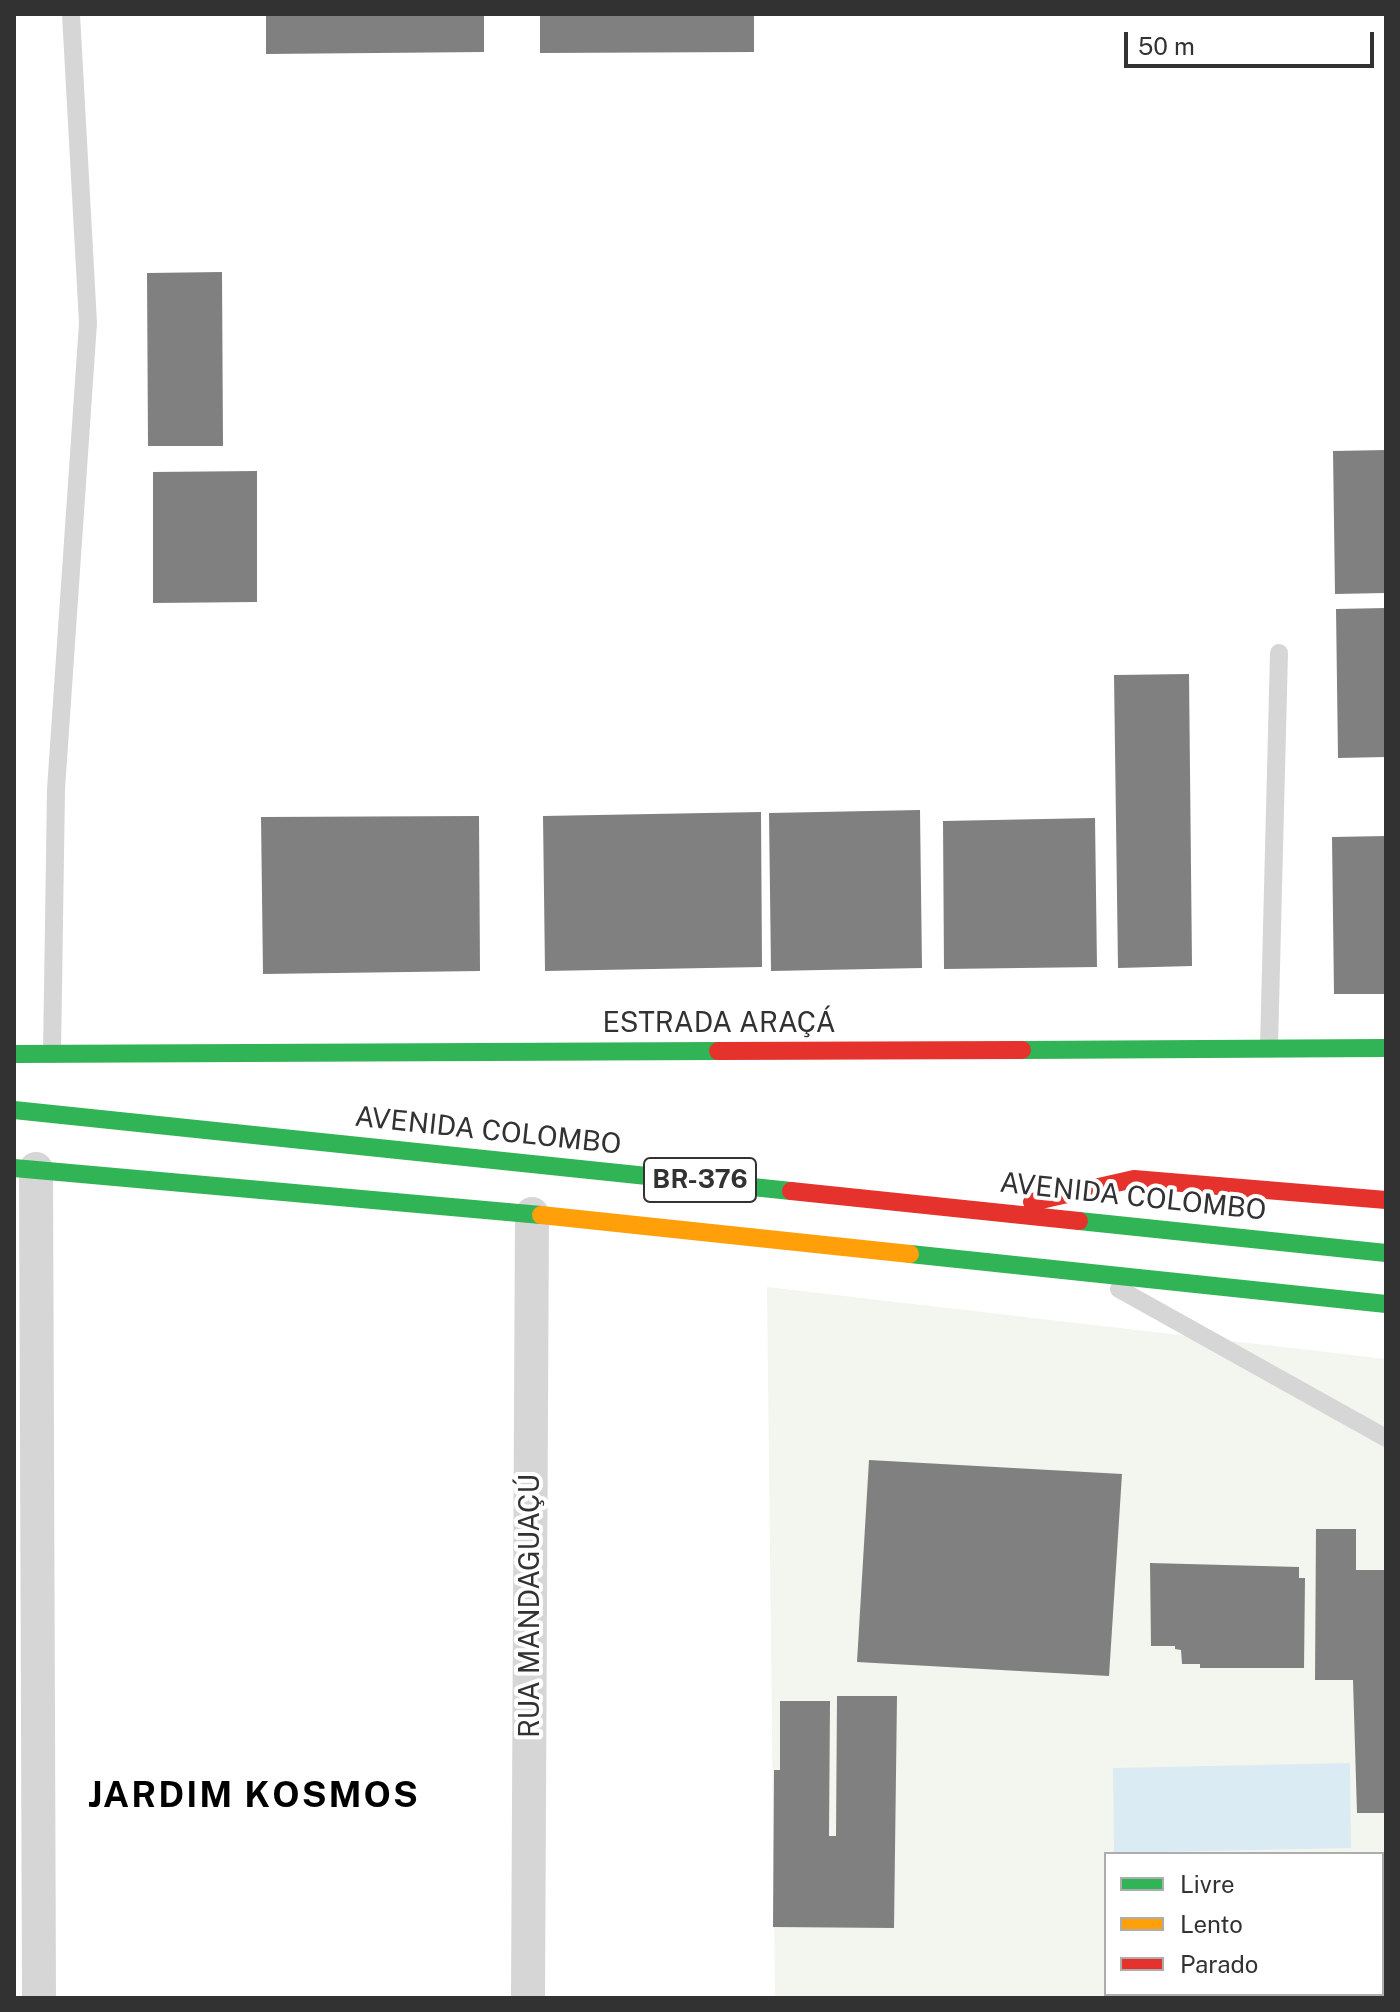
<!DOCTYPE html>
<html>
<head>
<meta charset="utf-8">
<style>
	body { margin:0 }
	#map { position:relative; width:1400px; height:2012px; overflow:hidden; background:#fff; font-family:"Public Sans",sans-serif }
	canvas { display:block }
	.frame { position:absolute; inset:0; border:16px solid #323232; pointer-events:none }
	.legend { position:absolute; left:1104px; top:1852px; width:280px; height:144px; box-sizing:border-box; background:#fff; border:2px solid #adadad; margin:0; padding:10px 14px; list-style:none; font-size:24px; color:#323232 }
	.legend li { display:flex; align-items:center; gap:16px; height:40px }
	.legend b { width:40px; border:2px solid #adadad }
	.scale { position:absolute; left:1124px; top:32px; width:250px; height:36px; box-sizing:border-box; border:4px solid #323232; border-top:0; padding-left:10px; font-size:24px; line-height:28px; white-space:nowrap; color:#323232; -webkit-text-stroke:6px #fff; paint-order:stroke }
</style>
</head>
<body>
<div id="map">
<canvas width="1400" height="2012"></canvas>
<div class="frame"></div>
<ul class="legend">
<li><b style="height:10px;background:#30b455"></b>Livre</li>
<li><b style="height:10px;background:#ff9f0a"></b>Lento</li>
<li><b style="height:10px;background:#e5322d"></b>Parado</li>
</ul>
<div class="scale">50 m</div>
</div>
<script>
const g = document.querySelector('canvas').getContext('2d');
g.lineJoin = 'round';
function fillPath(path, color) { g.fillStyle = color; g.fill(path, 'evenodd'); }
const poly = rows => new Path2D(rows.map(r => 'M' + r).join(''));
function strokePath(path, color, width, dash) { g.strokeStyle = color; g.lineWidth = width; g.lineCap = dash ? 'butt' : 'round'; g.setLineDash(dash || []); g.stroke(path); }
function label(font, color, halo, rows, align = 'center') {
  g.font = font + ' "Public Sans",sans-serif'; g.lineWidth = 8; g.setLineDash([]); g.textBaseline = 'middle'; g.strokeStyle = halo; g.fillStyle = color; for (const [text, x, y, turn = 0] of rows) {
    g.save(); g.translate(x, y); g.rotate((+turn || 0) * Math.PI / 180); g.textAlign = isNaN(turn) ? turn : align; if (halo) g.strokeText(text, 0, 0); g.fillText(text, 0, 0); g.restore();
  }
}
const green = poly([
	[767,1287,1386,1359,1386,1998,775,1998],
	[1106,1854,1382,1854,1382,1994,1106,1994]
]);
const water = poly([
	[1350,1763,1351,1848,1114,1853,1113,1768]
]);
const building = poly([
	[266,14,484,14,484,52,266,54],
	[540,14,754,14,754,52,540,53],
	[222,272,223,446,148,446,147,273],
	[1386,450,1386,593,1335,594,1333,451],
	[257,471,257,602,153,603,153,472],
	[1386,608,1386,757,1338,758,1336,609],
	[1189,674,1192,966,1118,968,1114,675],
	[920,810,922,968,771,971,769,813],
	[761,812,762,967,545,971,543,816],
	[479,816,480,971,263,974,261,817],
	[1095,818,1097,967,944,969,943,821],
	[1386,836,1386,994,1334,994,1332,837],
	[869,1460,1122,1474,1109,1676,857,1662],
	[1316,1529,1356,1529,1356,1570,1386,1570,1386,1813,1357,1813,1353,1680,1315,1680],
	[1150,1563,1299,1567,1299,1578,1305,1578,1304,1668,1200,1668,1200,1664,1182,1664,1181,1650,1175,1649,1175,1646,1151,1646],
	[837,1696,897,1696,894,1928,773,1927,774,1770,780,1770,780,1701,830,1701,829,1836,836,1836]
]);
const lane = poly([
	[1269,1046,1279,653],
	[52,1054,56,789,88,323,71,14],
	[1119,1289,1386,1438]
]);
const street = poly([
	[36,1169,39,1998],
	[528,1998,532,1214]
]);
const fast = poly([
	[1022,1050,1386,1048],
	[14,1054,718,1051],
	[14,1110,791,1191],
	[14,1168,541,1215],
	[1079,1221,1386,1253],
	[910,1254,1386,1304]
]);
const slow = poly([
	[541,1215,910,1254]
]);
const jam = poly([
	[718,1051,1022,1050],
	[791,1191,1079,1221],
	[1032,1202,1134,1179,1386,1200]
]);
const shields = [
	[700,1180,112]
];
const shieldNames = [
	["BR-376",700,1180]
];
const streetNames = [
	["ESTRADA ARAÇÁ",719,1023],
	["AVENIDA COLOMBO",488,1131,6],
	["AVENIDA COLOMBO",1133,1197,6],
	["RUA MANDAGUAÇÚ",530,1606,-90]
];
const districtNames = [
	["JARDIM KOSMOS",254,1796]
];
fillPath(green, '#f2f6ee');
fillPath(water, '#dbebf4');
fillPath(building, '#808080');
strokePath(lane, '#d6d6d6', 18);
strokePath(street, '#d6d6d6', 34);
strokePath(fast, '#30b455', 18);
strokePath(slow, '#ff9f0a', 18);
strokePath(jam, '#e5322d', 18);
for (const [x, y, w] of shields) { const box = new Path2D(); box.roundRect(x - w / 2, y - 22, w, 44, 6); g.fillStyle = '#fff'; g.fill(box); strokePath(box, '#323232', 2); }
label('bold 26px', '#323232', null, shieldNames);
label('28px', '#323232', '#fff', streetNames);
g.letterSpacing = '2px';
label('bold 36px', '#000', '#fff', districtNames);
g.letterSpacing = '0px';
</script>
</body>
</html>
